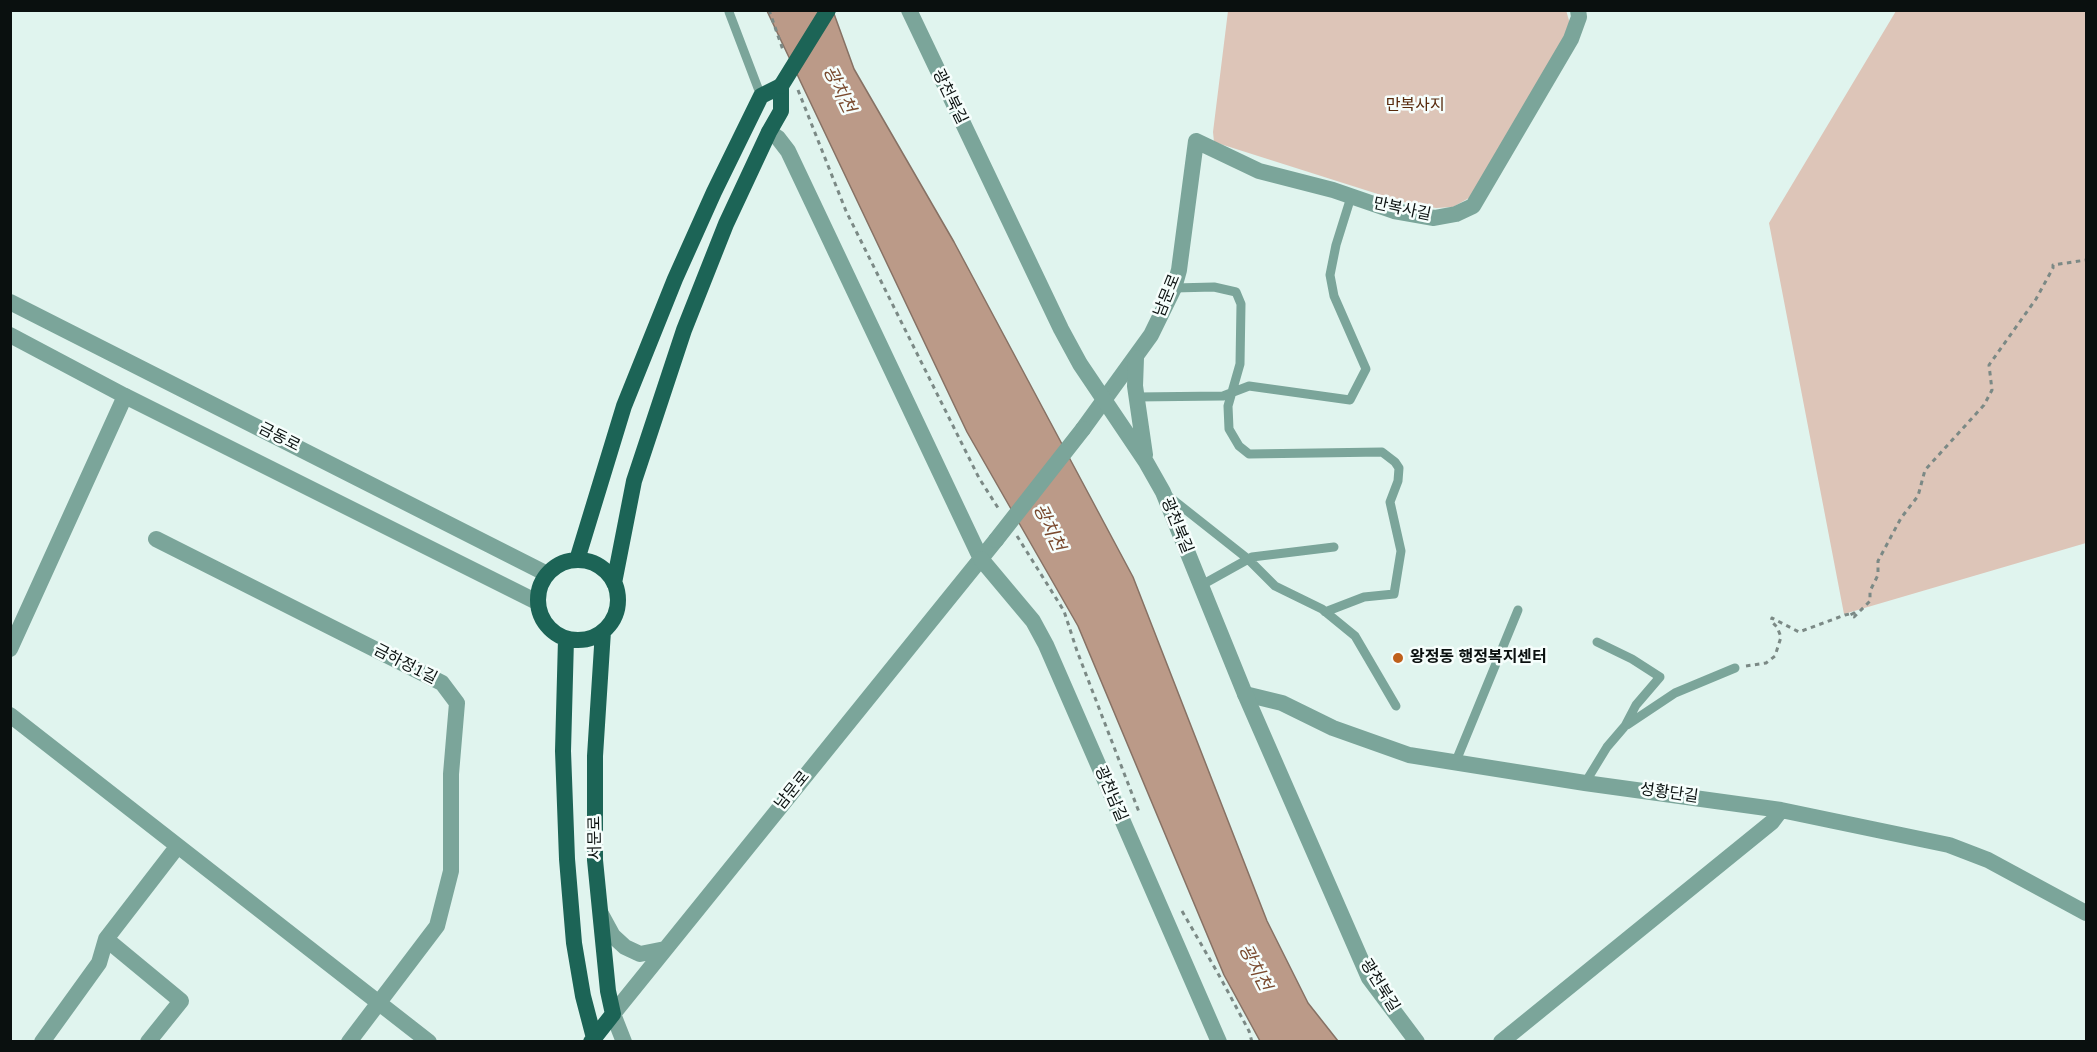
<!DOCTYPE html>
<html>
<head>
<meta charset="utf-8">
<style>
	body { margin:0 }
	#map { position:relative; width:2097px; height:1052px; overflow:hidden; background:#e0f4ee; font-family:"Nunito Sans",sans-serif }
	canvas { display:block }
	.frame { position:absolute; inset:0; border:12px solid #0a100f; pointer-events:none }
</style>
</head>
<body>
<div id="map">
<canvas width="2097" height="1052"></canvas>
<div class="frame"></div>
</div>
<script>
const g = document.querySelector('canvas').getContext('2d');
g.lineJoin = 'round';
function fillPath(path, color) { g.fillStyle = color; g.fill(path, 'evenodd'); }
const poly = rows => new Path2D(rows.map(r => 'M' + r).join(''));
function strokePath(path, color, width, dash) { g.strokeStyle = color; g.lineWidth = width; g.lineCap = dash ? 'butt' : 'round'; g.setLineDash(dash || []); g.stroke(path); }
function label(font, color, halo, rows, align = 'center') {
  g.font = font + ' "Nunito Sans","Noto Sans KR",sans-serif'; g.lineWidth = 5; g.setLineDash([]); g.textBaseline = 'middle'; g.strokeStyle = halo; g.fillStyle = color; for (const [text, x, y, turn = 0] of rows) {
    g.save(); g.translate(x, y); g.rotate((+turn || 0) * Math.PI / 180); g.textAlign = isNaN(turn) ? turn : align; if (halo) g.strokeText(text, 0, 0); g.fillText(text, 0, 0); g.restore();
  }
}
const green = poly([
	[1566,10,1570,24,1563,43,1469,198,1453,207,1436,208,1403,202,1214,142,1213,132,1228,11],
	[1896,11,2086,11,2086,543,1844,614,1769,223]
]);
const water = poly([
	[767,11,833,11,854,69,954,242,1133,577,1267,921,1308,1003,1338,1041,1260,1041,1224,975,1078,626,967,432,767,11]
]);
const path = poly([
	[769,10,783,50],
	[798,90,846,211,979,478,1000,511],
	[1017,536,1064,611,1077,651,1139,812],
	[1746,666,1766,663,1775,656,1781,637,1777,627,1771,621,1772,618,1799,632,1845,615,1854,613,1850,615,1854,617,1870,601,1870,591,1878,575,1878,561,1901,518,1918,496,1925,470,1984,405,1992,390,1989,365,2036,299,2053,268,2053,265,2086,260],
	[1182,911,1220,977,1249,1031,1252,1042]
]);
const service = poly([
	[729,12,761,96],
	[1174,288,1214,287,1236,292,1241,304,1240,364,1228,406,1229,429,1239,446,1249,454,1382,452,1395,462,1399,468,1398,481,1390,502,1401,551,1394,594,1364,597,1325,612],
	[1136,397,1223,396,1249,386,1350,400,1366,369,1334,296,1330,275,1336,245,1351,197],
	[1167,495,1248,559,1275,586,1322,609,1355,636,1396,706],
	[1200,586,1252,557,1334,547],
	[1627,725,1675,693,1735,668],
	[1456,761,1518,610],
	[1585,783,1607,747,1625,726,1636,705,1660,677,1632,659,1597,642]
]);
const minor = poly([
	[769,132,778,138,788,151,981,559],
	[1083,429,1151,335,1174,288,1179,270,1196,141,1259,171,1333,190,1394,211,1434,218,1456,214,1473,206,1571,39,1579,17,1578,10],
	[156,539,442,683,457,703,451,774,451,871,437,926,349,1042],
	[10,649,125,396],
	[1245,694,1282,703,1333,728,1409,755,1585,783,1781,810,1949,845,1988,860,2086,913],
	[10,715,429,1042],
	[601,914,613,936,625,947,640,954,665,949],
	[106,939,181,1001,148,1042],
	[613,1014,996,540],
	[42,1042,99,963,106,939,177,847],
	[1501,1042,1772,822,1781,810]
]);
const tertiary = poly([
	[909,10,1061,329,1080,364,1146,462,1163,492,1245,694,1369,978,1417,1042],
	[10,302,547,574],
	[10,335,125,396,537,602],
	[1136,358,1135,386,1145,455],
	[981,559,1033,621,1046,645,1219,1042],
	[613,1014,624,1042]
]);
const primary = poly([
	'538 600a40 40 0 1 1 80 0a40 40 0 1 1-80 0Z',
	[577,560,624,406,675,279,714,192,761,96,781,86,781,111,769,132,726,224,684,330,634,481,614,583],
	[566,639,563,751,567,859,574,943,583,996,594,1038],
	[591,1042,613,1014,608,991,595,860,595,756,603,631]
]);
const minorBridge = poly([
	[996,540,1083,429]
]);
const primaryBridge = poly([
	[781,86,828,10]
]);
const markers = [
	[1398,658,6,"#bf601b"]
];
const streetNames = [
	["광천북길",949,97,64],
	["만복사길",1402,210,12],
	["남문로",1168,296,-68],
	["금동로",279,438,27],
	["광천북길",1176,526,68],
	["금하정1길",405,665,27],
	["남문로",793,791,-51],
	["광천남길",1110,794,67],
	["성황단길",1669,794,8],
	["서문로",596,838,-91],
	["광천북길",1379,986,58]
];
const parkNames = [
	["만복사지",1415,106]
];
const poiNames = [
	["왕정동 행정복지센터",1410,658]
];
const waterNames = [
	["광치천",838,90,64],
	["광치천",1048,528,65],
	["광치천",1254,968,63]
];
fillPath(green, '#ddc5b8');
fillPath(water, '#bb9a88');
strokePath(water, '#867164', 1.5);
strokePath(path, '#7b8985', 3, [4.5, 4.5]);
strokePath(service, '#7ba59a', 9);
strokePath(minor, '#7ba59a', 16);
strokePath(tertiary, '#7ba59a', 16);
strokePath(primary, '#1c6456', 16);
strokePath(minorBridge, '#7ba59a', 16);
strokePath(primaryBridge, '#1c6456', 16);
for (const [x, y, r, color] of markers) { const dot = new Path2D(); dot.arc(x, y, r, 0, 2 * Math.PI); g.fillStyle = color; g.fill(dot); strokePath(dot, '#f6fefc', 2); }
label('16px', '#0a100f', '#f6fefc', streetNames);
label('16px', '#572a0c', '#f6fefc', parkNames);
label('bold 16px', '#0a100f', '#f6fefc', poiNames, 'left');
label('italic 18px', '#79492d', '#f6fefc', waterNames);
</script>
</body>
</html>
